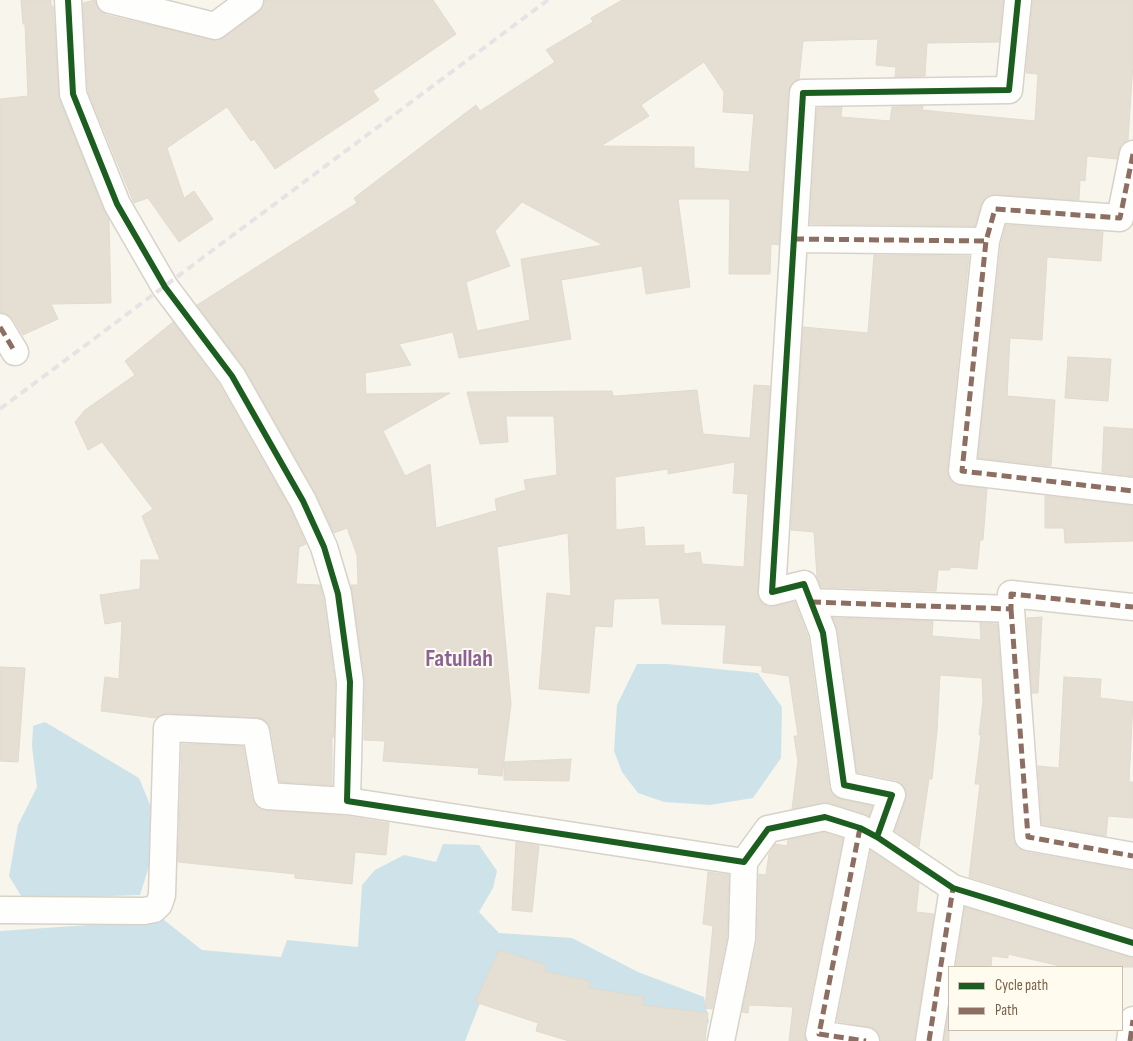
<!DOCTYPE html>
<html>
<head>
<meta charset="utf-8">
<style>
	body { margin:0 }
	#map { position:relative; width:1133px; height:1041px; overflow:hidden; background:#f8f5ec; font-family:"Sofia Sans Condensed",sans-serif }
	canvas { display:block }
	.legend { position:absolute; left:948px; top:966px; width:175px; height:65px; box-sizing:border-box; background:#fffbee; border:1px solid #c9bdac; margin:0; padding:6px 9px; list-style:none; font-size:15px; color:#79614a }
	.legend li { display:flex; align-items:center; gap:10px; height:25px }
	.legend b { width:25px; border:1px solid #c9bdac }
</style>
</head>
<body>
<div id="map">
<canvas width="1133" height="1041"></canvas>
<ul class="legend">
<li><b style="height:6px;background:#1b5e20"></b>Cycle path</li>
<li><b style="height:6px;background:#8d6e63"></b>Path</li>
</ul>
</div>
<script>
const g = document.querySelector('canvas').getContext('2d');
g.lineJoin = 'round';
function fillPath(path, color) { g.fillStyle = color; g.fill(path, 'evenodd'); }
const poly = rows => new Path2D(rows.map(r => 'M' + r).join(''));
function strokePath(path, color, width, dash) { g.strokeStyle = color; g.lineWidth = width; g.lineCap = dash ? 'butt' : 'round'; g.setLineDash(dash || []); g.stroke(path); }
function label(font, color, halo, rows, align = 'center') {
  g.font = font + ' "Sofia Sans Condensed",sans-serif'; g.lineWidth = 4; g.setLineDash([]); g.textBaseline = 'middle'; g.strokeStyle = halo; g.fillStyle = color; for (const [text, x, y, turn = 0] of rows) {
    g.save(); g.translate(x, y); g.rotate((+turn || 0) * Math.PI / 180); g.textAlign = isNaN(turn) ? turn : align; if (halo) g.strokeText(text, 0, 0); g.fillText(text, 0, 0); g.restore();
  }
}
const water = poly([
	[637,664,667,664,758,673,782,707,781,758,753,798,710,805,664,802,638,793,622,772,614,751,617,705],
	[45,722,139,778,153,812,150,863,140,895,23,899,9,876,18,825,37,787,32,746,33,726],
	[443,844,479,845,497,871,493,888,479,912,499,933,572,938,638,972,704,997,709,1022,698,1039,486,988,465,1041,0,1041,0,931,164,920,202,950,281,957,287,940,358,947,362,885,375,870,404,855,436,862]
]);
const building = poly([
	[21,0,51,0,51,6,53,6,59,99,109,220,111,303,51,304,58,319,23,335,13,319,7,314,0,312,0,99,28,96,25,24,23,24,21,0],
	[95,0,99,10,106,15,218,41,259,12,265,0,433,0,456,34,373,91,379,100,275,169,254,139,251,141,227,107,167,148,184,198,194,191,213,219,179,242,148,198,134,203,88,91,83,3,95,0],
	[622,0,1003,0,999,42,927,43,925,76,895,77,896,67,876,65,878,39,803,41,799,79,791,85,788,92,779,245,771,244,770,274,729,274,730,199,678,199,690,287,646,294,642,266,561,280,571,339,459,358,453,332,399,344,411,365,365,373,366,394,450,393,383,431,405,476,430,464,436,528,495,511,497,513,495,499,526,490,524,480,557,475,554,416,506,416,508,442,480,444,467,392,612,391,613,396,616,396,697,390,703,434,750,438,754,385,770,386,758,598,763,604,769,607,795,602,808,637,829,788,833,795,840,799,872,806,869,816,829,803,792,809,798,761,794,736,798,736,789,676,762,672,762,666,723,663,726,625,662,624,659,598,614,599,612,627,595,626,589,693,539,689,547,593,571,596,568,533,497,547,511,704,502,776,478,774,479,768,383,761,385,741,364,740,365,680,351,585,358,585,357,555,347,528,334,533,316,494,245,369,197,305,357,203,354,198,476,105,480,111,555,62,546,50,593,22,591,18,622,0],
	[704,62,724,92,723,112,754,114,749,172,694,168,694,147,601,146,649,116,641,105,704,62],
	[522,202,603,245,521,259,530,320,477,331,466,282,510,266,495,231,522,202],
	[735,462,733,493,748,494,744,567,702,564,700,552,684,554,684,545,645,546,644,527,616,530,615,477,668,469,668,474,735,462],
	[1033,0,1133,0,1133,64,1128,140,1121,144,1117,159,1087,156,1085,181,1080,180,1079,200,990,195,981,205,975,226,810,224,817,108,842,107,841,117,890,121,892,107,923,106,922,110,1035,121,1038,74,1026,73,1033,0],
	[1006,225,1103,232,1101,261,1047,257,1042,340,1010,338,1007,396,1055,400,1051,466,978,458,1001,244,1006,225],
	[874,255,969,256,947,470,949,477,954,483,987,489,983,540,980,540,977,569,950,567,950,570,938,570,936,591,821,587,817,577,814,532,791,530,803,327,868,333,874,255],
	[173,322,219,384,290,508,306,544,299,547,296,584,320,585,323,597,335,683,334,737,332,737,332,785,280,782,271,729,263,719,168,713,156,718,101,711,105,677,119,679,122,621,105,624,100,595,140,589,141,560,160,560,142,516,153,509,102,442,88,450,75,422,85,410,135,375,125,361,173,322],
	[1068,357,1111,359,1108,401,1065,398,1068,357],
	[1104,427,1133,429,1133,476,1102,472,1104,427],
	[1045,496,1133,506,1133,541,1065,543,1064,528,1045,528,1045,496],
	[1042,617,1038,693,1032,693,1027,618,1042,617],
	[833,618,933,621,932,636,981,640,980,623,997,624,1015,844,1025,852,1133,871,1133,927,969,877,980,784,975,784,981,735,979,735,983,700,982,678,940,675,937,731,932,779,929,779,919,847,895,831,906,800,906,791,902,784,896,780,857,772,838,631,833,618],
	[0,667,25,668,18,762,0,761,0,667],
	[1064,677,1101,679,1100,698,1133,702,1129,782,1133,782,1133,818,1108,816,1106,836,1042,824,1038,766,1059,768,1064,677],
	[182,744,243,746,252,799,260,809,345,816,389,823,386,855,355,852,352,884,295,878,295,874,178,862,182,744],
	[571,759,569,781,504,780,504,762,571,759],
	[824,832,843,838,804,1031,806,1041,789,1041,793,1007,749,1005,748,1013,742,1012,757,942,759,874,766,875,769,854,775,844,787,846,788,840,824,832],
	[516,842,539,846,532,912,512,910,516,842],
	[871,851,919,883,916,912,934,914,914,1041,881,1041,875,1029,837,1021,871,851],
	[708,872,729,875,727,937,712,1009,705,1008,713,926,703,924,708,872],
	[965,907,1133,958,1133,967,1065,967,1008,954,1008,958,992,956,991,967,956,967,965,907],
	[499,950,546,965,544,971,590,981,589,988,644,997,643,1005,708,1013,705,1041,569,1041,536,1031,538,1023,475,1002,499,950],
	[949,1009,949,1041,944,1041,949,1009]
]);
const street = poly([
	[68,0,73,94,117,204,165,287,232,376,303,501,324,547,338,594,350,682,347,801,744,862,768,829,825,817,860,828,877,837,953,888,1133,943],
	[110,0,215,26,250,0],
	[1133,154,1120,218,995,209,986,241,962,471,1133,491],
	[794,239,986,241],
	[0,327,15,352],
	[811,602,1011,609,1011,594,1133,607],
	[1011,609,1028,837,1133,856],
	[860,828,819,1034,866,1041],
	[877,837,892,795,844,785,823,633,804,584,772,592,803,93,1009,90,1018,0],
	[0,910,144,911,154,909,159,904,162,895,167,728,256,732,267,796,347,801],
	[721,1041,742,939,744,862],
	[929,1041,953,888],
	[1130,1041,1133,1020]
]);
const rail = poly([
	[0,409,548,0]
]);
const quiet = poly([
	[1133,154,1120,218,995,209,986,241,962,471,1133,491],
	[794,239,986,241],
	[0,327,15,352],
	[811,602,1011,609,1011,594,1133,607],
	[1011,609,1028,837,1133,856],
	[860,828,819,1034,866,1041],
	[929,1041,953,888],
	[1130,1041,1133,1020]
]);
const cycleway = poly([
	[68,0,73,94,117,204,165,287,232,376,303,501,324,547,338,594,350,682,347,801,744,862,768,829,825,817,860,828,877,837,953,888,1133,943],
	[877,837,892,795,844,785,823,633,804,584,772,592,803,93,1009,90,1018,0]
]);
const districtNames = [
	["Fatullah",459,660]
];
fillPath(water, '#cde3e9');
fillPath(building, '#e5ded3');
strokePath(building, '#e1dace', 1);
strokePath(street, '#d7d2ca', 29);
strokePath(street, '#fefefc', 26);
strokePath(rail, '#e6e3e5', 4, [8, 5]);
strokePath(quiet, '#8d6e63', 5, [10, 5]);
strokePath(cycleway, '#1b5e20', 6);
label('bold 24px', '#8b6295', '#fffbee', districtNames);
</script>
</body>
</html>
